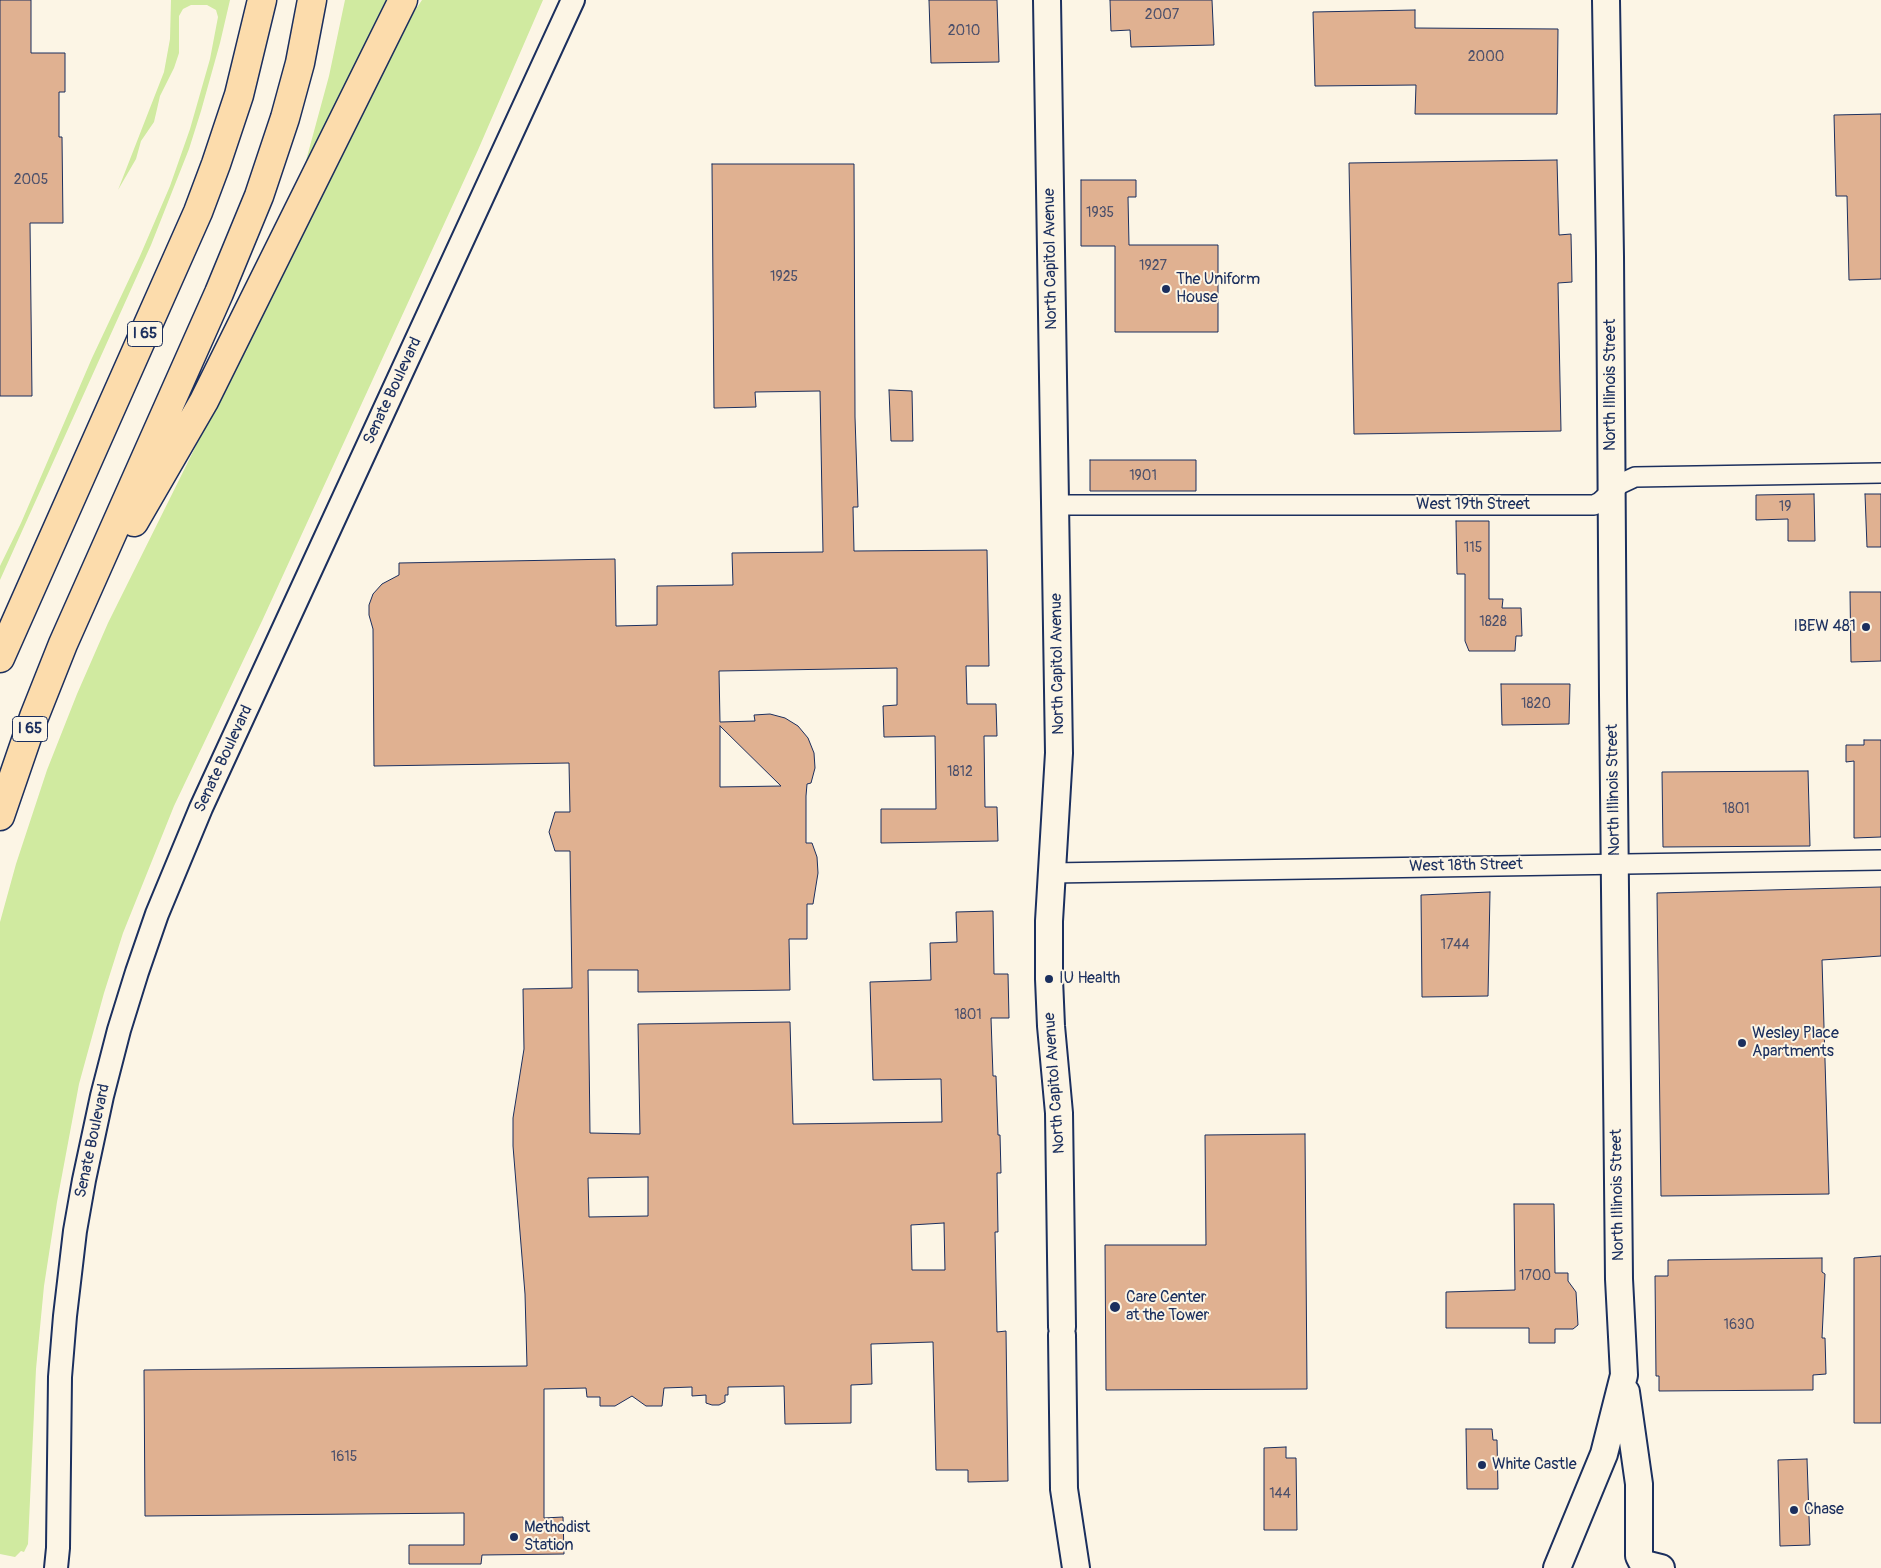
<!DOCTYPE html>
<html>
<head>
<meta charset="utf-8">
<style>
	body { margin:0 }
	canvas { display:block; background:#fcf5e5 }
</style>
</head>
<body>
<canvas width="1881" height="1568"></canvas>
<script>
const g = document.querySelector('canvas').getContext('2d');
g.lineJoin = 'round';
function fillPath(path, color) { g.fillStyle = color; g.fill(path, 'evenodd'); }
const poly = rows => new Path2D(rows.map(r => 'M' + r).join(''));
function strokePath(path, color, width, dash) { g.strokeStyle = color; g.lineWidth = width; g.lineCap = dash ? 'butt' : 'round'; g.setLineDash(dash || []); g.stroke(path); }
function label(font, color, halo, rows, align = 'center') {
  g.font = font + ' Pangolin,sans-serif'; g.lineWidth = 4; g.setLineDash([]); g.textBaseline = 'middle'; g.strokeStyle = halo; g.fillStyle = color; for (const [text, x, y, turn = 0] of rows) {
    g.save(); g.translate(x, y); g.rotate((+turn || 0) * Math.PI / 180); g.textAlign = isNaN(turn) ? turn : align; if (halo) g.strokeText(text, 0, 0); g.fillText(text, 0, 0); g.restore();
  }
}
const green = poly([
	[171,0,230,0,220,43,201,111,189,149,151,245,0,580,0,566,21,523,92,358,140,256,170,186,190,129,210,59,218,17,216,10,207,5,191,5,183,9,179,16,179,53,174,68,160,96,154,122,141,141,136,159,118,190,164,72,170,39],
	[345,0,386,0,304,168,329,76],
	[422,0,543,0,478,150,262,621,174,806,123,933,104,993,79,1084,57,1202,44,1286,36,1369,28,1544,24,1552,21,1551,15,1557,0,1554,0,922,16,864,47,770,77,694,108,623,404,27]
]);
const building = poly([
	[0,0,31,0,31,53,65,53,65,92,59,92,59,137,62,137,63,223,30,223,32,396,0,396,0,0],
	[929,0,997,0,999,62,931,63,929,0],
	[1110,0,1212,0,1214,45,1131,47,1130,30,1111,31,1110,0],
	[1415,10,1415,28,1558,29,1557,114,1415,114,1416,85,1315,86,1313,12,1415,10],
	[1881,114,1881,279,1849,280,1847,196,1836,196,1834,115,1881,114],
	[1557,160,1559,235,1571,234,1572,282,1558,283,1561,431,1354,434,1349,163,1557,160],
	[712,164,854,164,855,417,858,507,853,507,854,551,987,550,989,666,966,666,967,704,996,704,997,736,984,736,985,807,997,807,998,841,881,843,881,809,936,809,935,736,884,737,883,706,897,705,897,668,719,671,720,722,755,721,754,715,770,714,785,718,798,726,808,738,814,753,815,768,811,783,807,784,806,796,806,843,812,843,817,857,818,873,813,904,807,904,807,939,789,939,790,990,638,992,638,970,588,970,590,1133,640,1134,638,1024,790,1022,793,1124,942,1122,941,1079,873,1080,870,982,931,980,930,943,957,942,956,912,993,911,994,974,1008,974,1009,1018,991,1018,993,1076,996,1076,998,1135,1000,1135,1001,1173,997,1173,998,1232,995,1232,997,1332,1006,1331,1008,1481,968,1482,968,1470,936,1470,933,1342,871,1344,872,1384,851,1385,851,1423,785,1424,784,1386,728,1387,728,1395,725,1395,725,1402,719,1405,712,1405,706,1403,706,1395,692,1396,692,1387,664,1388,662,1406,646,1406,632,1396,615,1406,600,1406,600,1397,587,1397,586,1388,544,1389,544,1518,563,1517,564,1554,482,1555,481,1564,409,1564,409,1545,464,1545,464,1513,145,1516,144,1370,527,1366,525,1294,513,1146,513,1118,524,1049,523,989,572,988,570,851,555,851,549,832,555,812,570,812,569,763,374,766,373,629,369,615,369,605,373,594,382,584,399,575,399,563,615,559,616,626,657,625,657,586,733,585,732,553,823,552,820,391,755,392,756,407,714,408,712,164],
	[720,726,781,786,720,787,720,726],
	[648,1177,648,1216,589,1217,588,1178,648,1177],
	[944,1223,945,1270,912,1270,911,1225,944,1223],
	[1081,180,1136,180,1136,197,1128,197,1129,245,1218,245,1218,332,1115,332,1115,246,1081,246,1081,180],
	[889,390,912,391,913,441,891,441,889,390],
	[1090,460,1196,460,1196,491,1090,491,1090,460],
	[1814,494,1815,541,1788,541,1788,519,1756,520,1756,495,1814,494],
	[1865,494,1881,494,1881,547,1867,547,1865,494],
	[1456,521,1489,521,1489,599,1503,599,1502,608,1521,608,1522,636,1516,636,1515,651,1469,651,1465,641,1465,574,1457,574,1456,521],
	[1850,592,1881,592,1881,661,1851,662,1850,592],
	[1501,684,1570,684,1569,724,1502,725,1501,684],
	[1864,740,1881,740,1881,837,1854,838,1854,761,1846,762,1846,745,1864,745,1864,740],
	[1808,771,1810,846,1663,847,1662,772,1808,771],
	[1881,887,1881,956,1822,960,1829,1194,1661,1196,1657,893,1881,887],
	[1490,892,1488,996,1422,997,1421,895,1490,892],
	[1305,1134,1307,1389,1106,1390,1105,1245,1206,1245,1205,1135,1305,1134],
	[1514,1204,1554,1204,1555,1273,1568,1273,1568,1281,1576,1292,1578,1325,1573,1329,1555,1329,1555,1343,1529,1343,1529,1328,1446,1328,1446,1292,1515,1290,1514,1204],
	[1881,1256,1881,1423,1854,1423,1854,1258,1881,1256],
	[1822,1258,1822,1272,1825,1274,1822,1338,1825,1338,1826,1374,1813,1375,1813,1390,1659,1391,1659,1376,1656,1376,1655,1276,1668,1276,1668,1260,1822,1258],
	[1466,1429,1492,1429,1493,1440,1497,1440,1498,1489,1467,1489,1466,1429],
	[1286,1447,1286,1458,1296,1458,1297,1530,1264,1530,1264,1448,1286,1447],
	[1807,1459,1810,1545,1780,1546,1778,1460,1807,1459]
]);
const minor = poly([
	[1055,505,1594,505,1600,502,1620,484,1635,477,1881,473],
	[1051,873,1881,860]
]);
const tertiary = poly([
	[56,1568,58,1548,60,1377,65,1316,75,1231,84,1180,102,1096,119,1030,137,972,157,914,201,808,573,0]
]);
const secondary = poly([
	[1047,0,1059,753,1049,921,1049,979,1051,1026,1059,1113,1062,1327],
	[1062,1335,1064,1489,1076,1568],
	[1626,1392,1639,1484,1639,1556,1641,1560,1645,1564,1661,1568],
	[1557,1568,1604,1454,1624,1375,1619,1279,1613,695,1610,256,1606,0]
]);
const motorway = poly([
	[134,522,204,401,403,0],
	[0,658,198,212,216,164,239,95,262,0],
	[0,816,34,717,63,644,219,293,259,196,285,118,300,63,312,0]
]);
const markers = [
	[1166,289,5,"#1b2f5e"],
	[1866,627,5,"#1b2f5e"],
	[1049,979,5,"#1b2f5e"],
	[1742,1043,5,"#1b2f5e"],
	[1115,1307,6,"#1b2f5e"],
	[1482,1465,5,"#1b2f5e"],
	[1794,1510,5,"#1b2f5e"],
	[514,1537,5,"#1b2f5e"]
];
const numberNames = [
	["2007",1162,15],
	["2010",964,31],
	["2000",1486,57],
	["2005",31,180],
	["1935",1100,213],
	["1927",1153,266],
	["1925",784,277],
	["1901",1143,476],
	["19",1785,507],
	["115",1473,548],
	["1828",1493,622],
	["1820",1536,704],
	["1812",960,772],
	["1801",1736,809],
	["1744",1455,945],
	["1801",968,1015],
	["1700",1535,1276],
	["1630",1739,1325],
	["1615",344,1457],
	["144",1280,1494]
];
const shields = [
	[145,334,35],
	[30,729,35]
];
const shieldNames = [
	["I 65",145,334],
	["I 65",30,729]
];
const streetNames = [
	["North Capitol Avenue",1051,259,-91],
	["North Illinois Street",1611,385,-90],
	["Senate Boulevard",393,391,-65],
	["West 19th Street",1473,505],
	["North Capitol Avenue",1058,664,-91],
	["Senate Boulevard",224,759,-65],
	["North Illinois Street",1614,790,-91],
	["West 18th Street",1466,866,-1],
	["North Capitol Avenue",1055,1083,-94],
	["Senate Boulevard",93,1141,-78],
	["North Illinois Street",1618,1195,-91]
];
const poiNames = [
	["The Uniform",1176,280],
	["House",1176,298],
	["IBEW 481",1856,627,"right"],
	["IU Health",1059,979],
	["Wesley Place",1752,1034],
	["Apartments",1752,1052],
	["Care Center",1126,1298],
	["at the Tower",1126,1316],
	["White Castle",1492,1465],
	["Chase",1804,1510],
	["Methodist",524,1528],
	["Station",524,1546]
];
fillPath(green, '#d0eaa0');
fillPath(building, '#e0b191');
strokePath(building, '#1b2f5e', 1);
strokePath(minor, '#1b2f5e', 22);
strokePath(tertiary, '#1b2f5e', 26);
strokePath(secondary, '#1b2f5e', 30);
strokePath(motorway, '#1b2f5e', 31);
strokePath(minor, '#fcf5e5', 19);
strokePath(tertiary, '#fcf5e5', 22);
strokePath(secondary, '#fcf5e5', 26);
strokePath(motorway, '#fcdcac', 28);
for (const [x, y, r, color] of markers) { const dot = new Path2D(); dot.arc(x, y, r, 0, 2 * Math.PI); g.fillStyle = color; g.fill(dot); strokePath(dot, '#fcf5e5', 2); }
label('14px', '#4c506b', null, numberNames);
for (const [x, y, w] of shields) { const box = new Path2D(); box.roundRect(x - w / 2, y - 12.5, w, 25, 4); g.fillStyle = '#fcf5e5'; g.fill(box); strokePath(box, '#1b2f5e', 1); }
label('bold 15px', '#1b2f5e', null, shieldNames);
label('16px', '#1b2f5e', '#fcf5e5', streetNames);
label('16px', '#1b2f5e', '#fcf5e5', poiNames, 'left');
</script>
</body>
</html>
